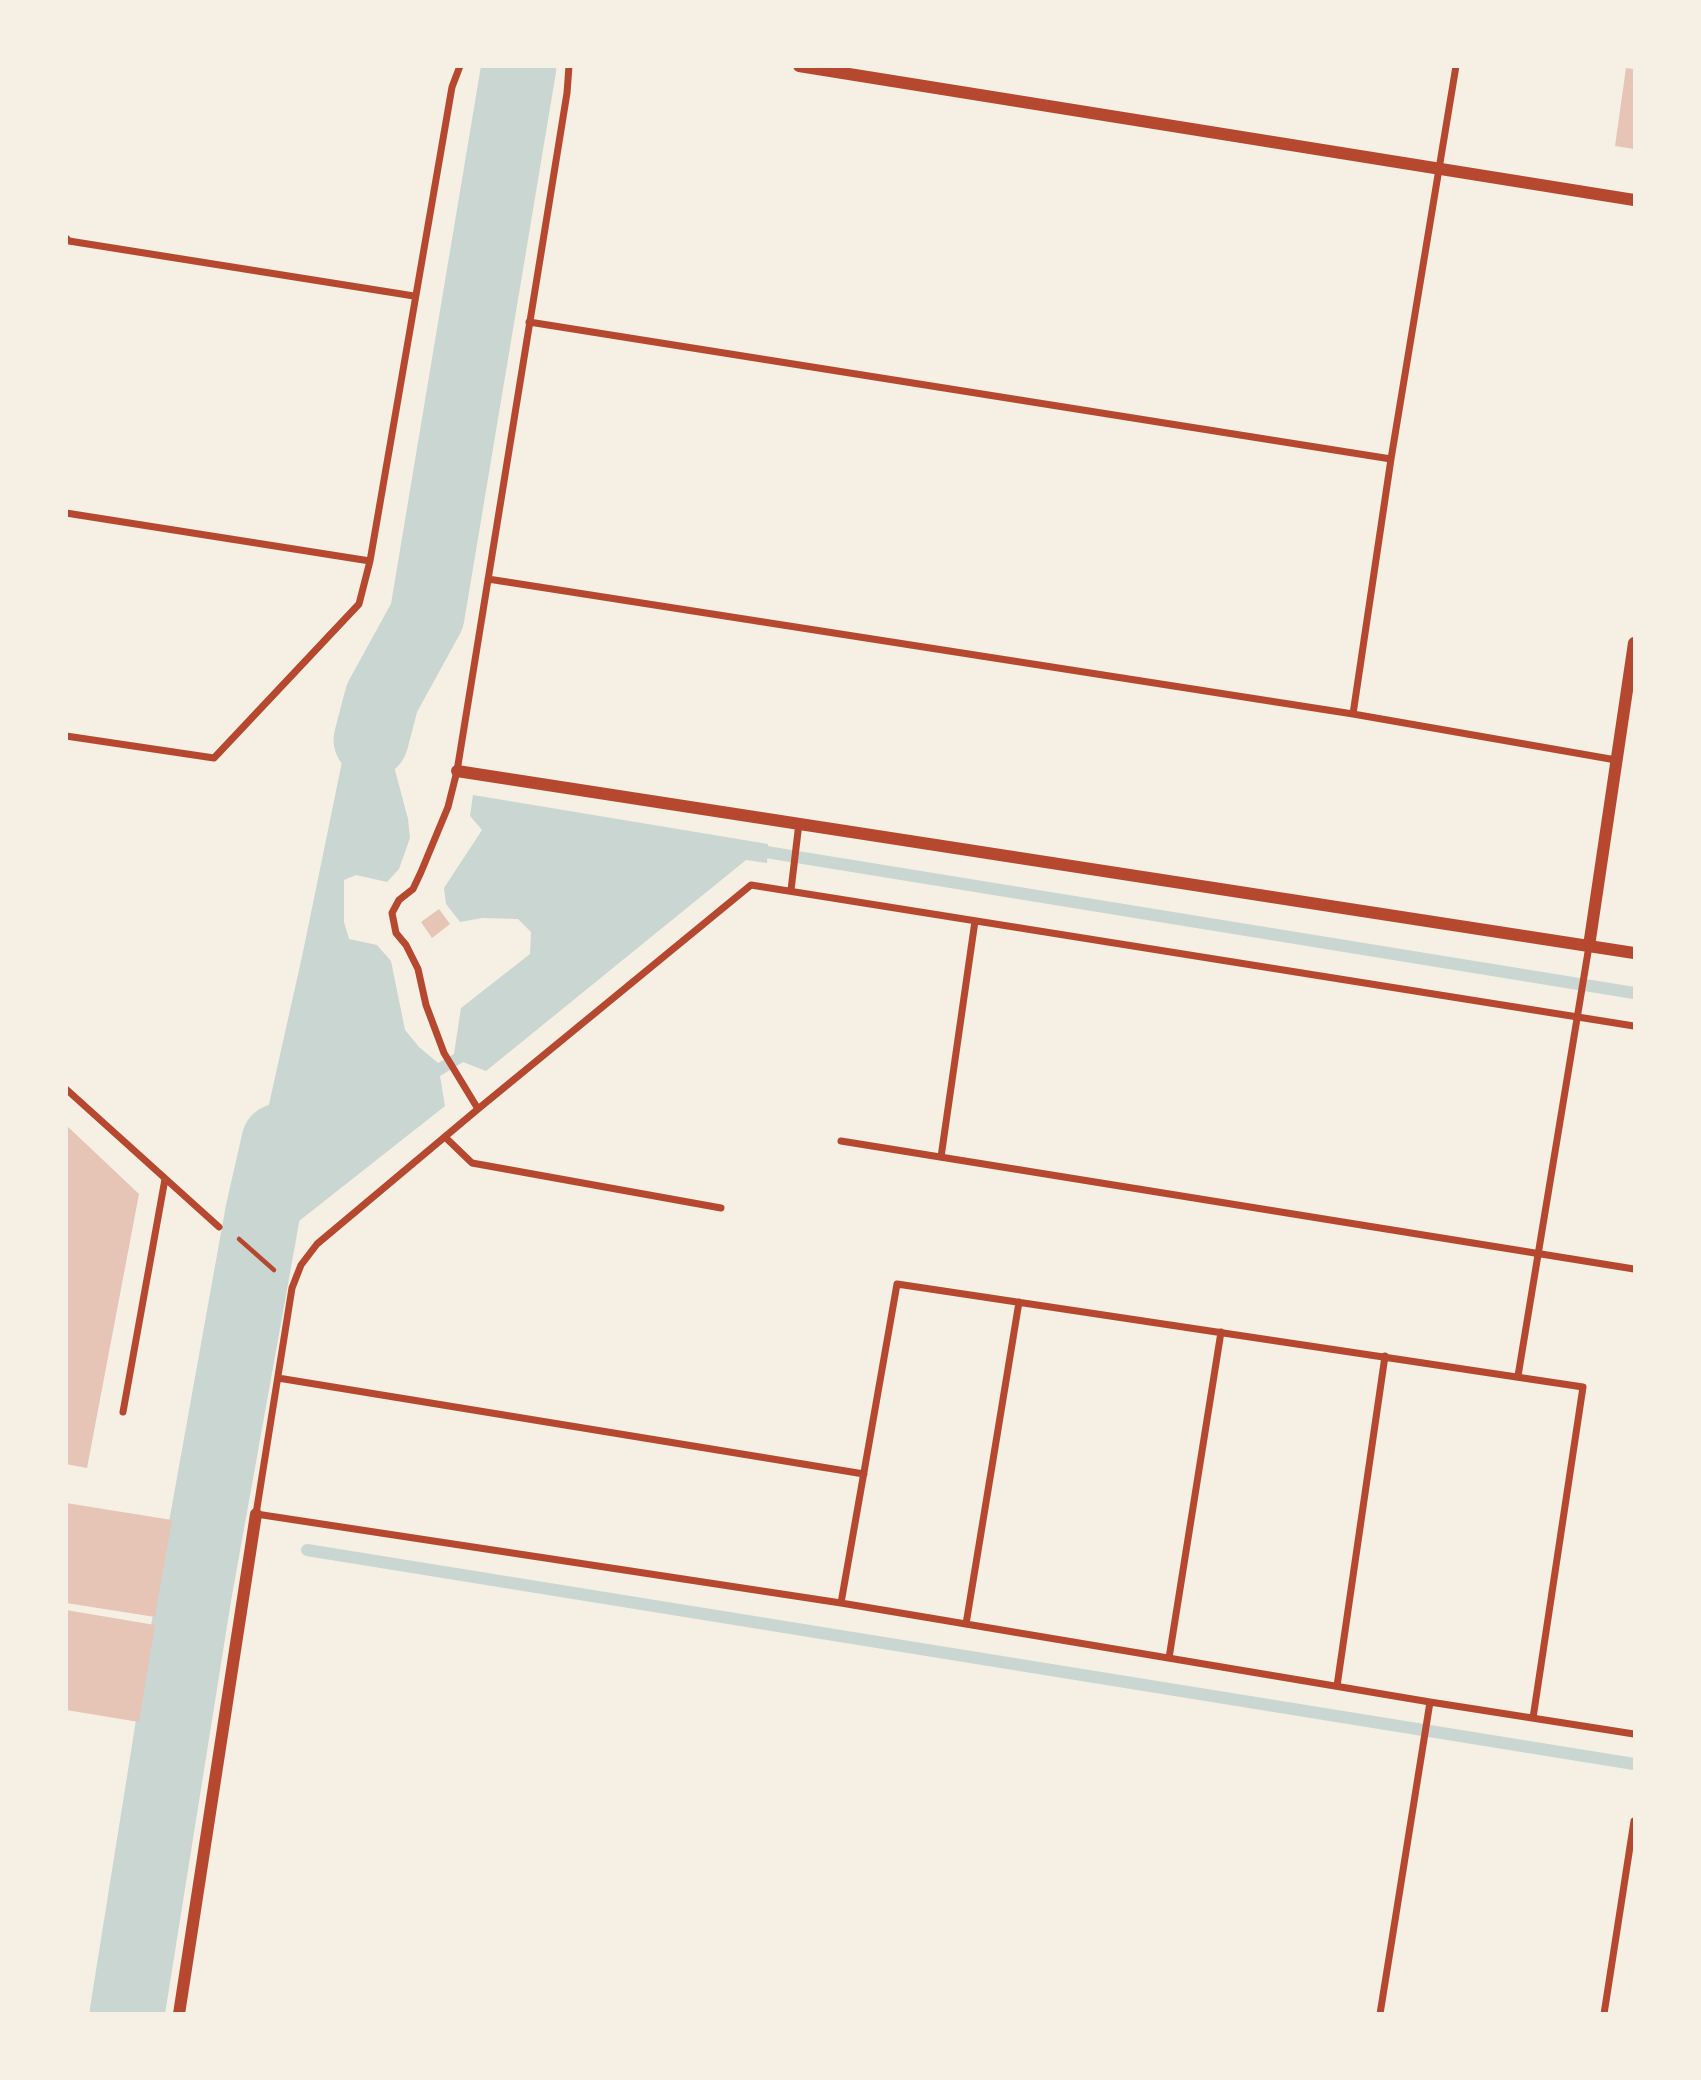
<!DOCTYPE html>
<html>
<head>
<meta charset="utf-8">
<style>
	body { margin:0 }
	#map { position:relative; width:1701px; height:2080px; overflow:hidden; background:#f6efe4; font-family:Inter,sans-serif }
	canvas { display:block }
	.frame { position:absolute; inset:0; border:68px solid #f6efe4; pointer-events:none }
</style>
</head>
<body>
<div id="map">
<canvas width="1701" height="2080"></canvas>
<div class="frame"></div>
</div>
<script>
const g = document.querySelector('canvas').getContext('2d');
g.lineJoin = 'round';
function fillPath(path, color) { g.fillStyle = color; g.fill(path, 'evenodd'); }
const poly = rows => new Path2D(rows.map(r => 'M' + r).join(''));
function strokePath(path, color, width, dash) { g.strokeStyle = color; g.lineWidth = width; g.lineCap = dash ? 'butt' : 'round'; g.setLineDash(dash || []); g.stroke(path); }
const water = poly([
	[403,641,422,650,404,681,391,755,408,819,410,838,399,869,387,882,356,875,344,880,344,922,349,939,377,945,391,961,405,1030,419,1047,438,1063,454,1054,461,1008,530,954,531,932,518,919,482,918,460,922,446,904,444,888,482,830,470,816,473,795,768,844,767,863,746,860,486,1071,463,1062,440,1076,445,1106,294,1225,281,1265,242,1225,303,952,343,757,370,678]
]);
const stream = poly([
	[754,850,1634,993],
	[205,1533,217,1536],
	[307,1550,1634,1764]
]);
const river = poly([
	[371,740,382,698,427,616,519,66],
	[127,2014,194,1595,263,1211,279,1141]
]);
const building = poly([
	[1626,68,1634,69,1634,149,1615,146],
	[439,909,450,924,432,938,421,922],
	[66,1125,139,1194,87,1468,66,1464],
	[66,1503,172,1520,155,1617,66,1603],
	[66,1610,155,1625,139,1722,66,1710]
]);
const path = poly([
	[239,1239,274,1270]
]);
const minor = poly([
	[66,238,69,241,414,296],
	[529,322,1391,459],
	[66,513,370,561],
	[488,579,1353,714,1616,760],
	[1353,714,1391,459,1456,66],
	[66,736,214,758,359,604,370,561,452,87,460,66],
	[791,890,799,823],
	[1634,1026,751,885,478,1109,317,1244,301,1265,292,1288,256,1514,841,1603,1430,1702,1634,1734],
	[66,1089,219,1227],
	[478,1109,444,1053,426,1005,418,969,406,945,396,933,392,913,399,900,413,889,421,872,448,807,457,771,567,93,569,66],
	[445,1137,472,1163,721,1208],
	[841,1141,1634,1269],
	[941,1157,975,921],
	[1518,1376,1589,946],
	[278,1378,864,1474],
	[123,1412,165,1179],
	[841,1603,897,1284,1583,1387,1533,1718],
	[966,1624,1019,1302],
	[1169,1658,1221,1332],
	[1337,1686,1385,1356],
	[1380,2014,1430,1702],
	[1604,2014,1634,1821]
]);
const tertiary = poly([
	[799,66,1634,200],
	[457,771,1634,953],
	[1589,946,1634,643],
	[179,2014,256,1514]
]);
fillPath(water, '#c9d6d2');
strokePath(stream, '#c9d6d2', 12);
strokePath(river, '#c9d6d2', 75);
fillPath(building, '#e6c5b7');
strokePath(path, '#b5482f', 4.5);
strokePath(minor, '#b5482f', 7);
strokePath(tertiary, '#b5482f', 12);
</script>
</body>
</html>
